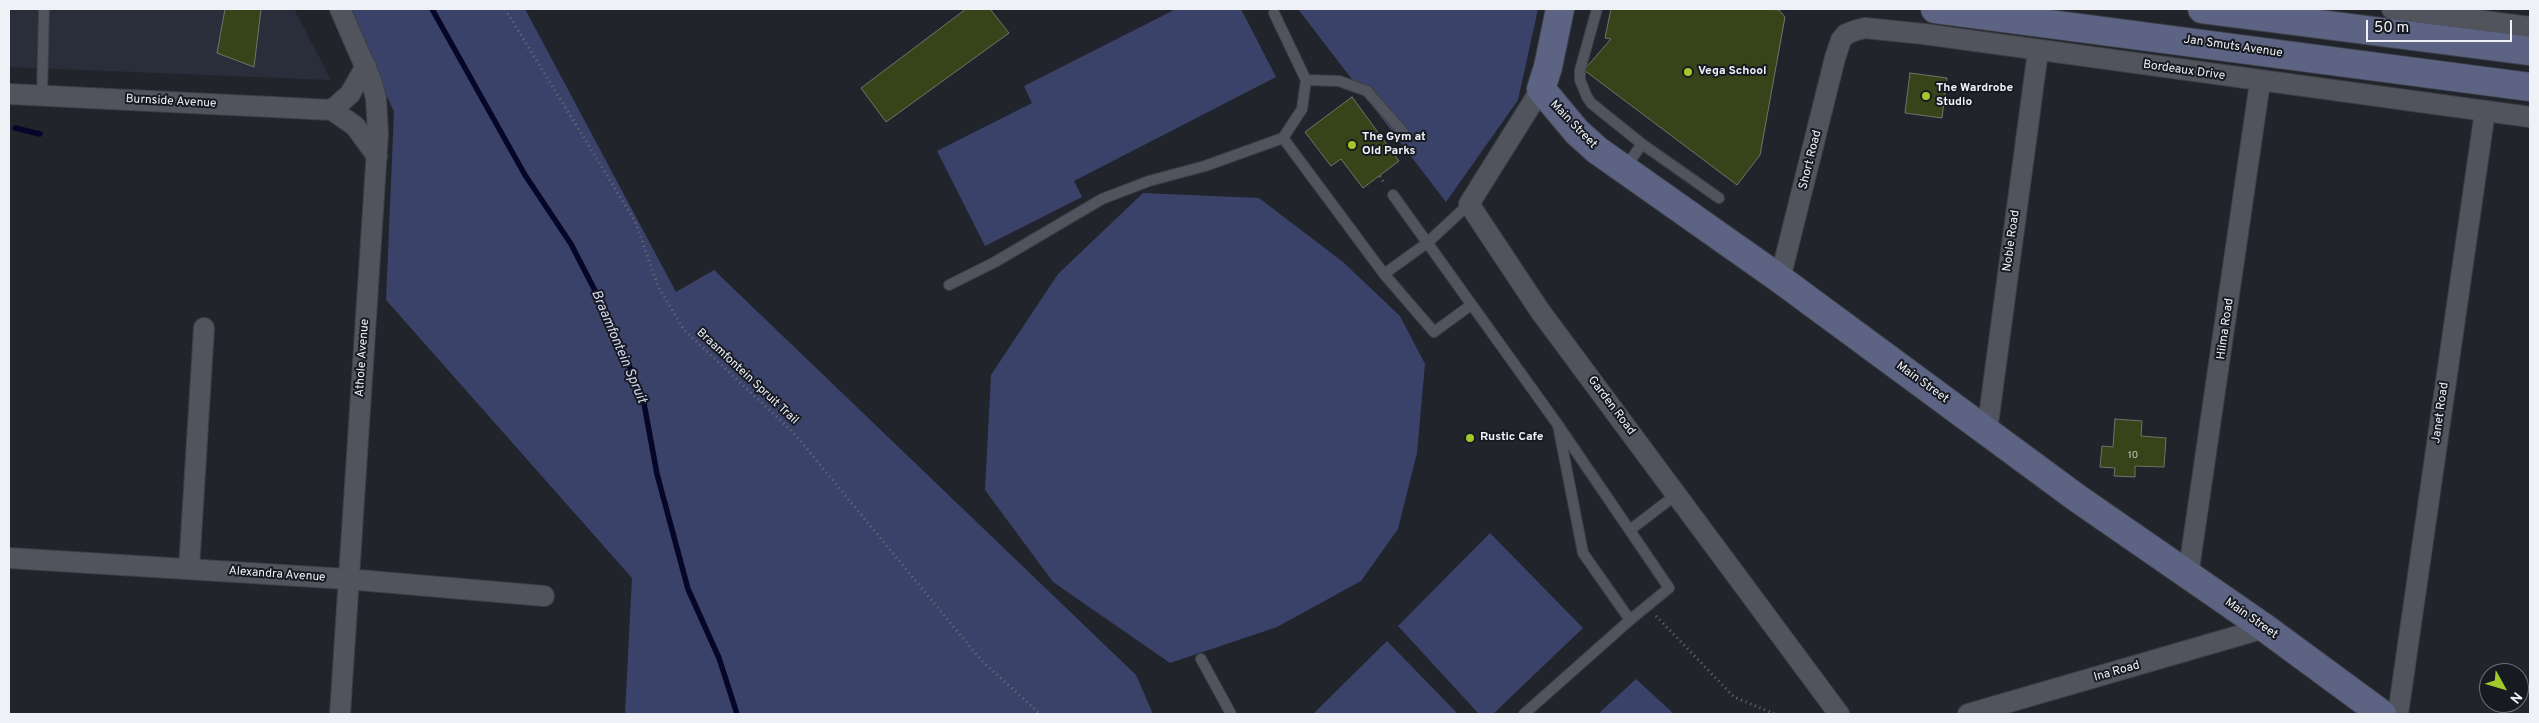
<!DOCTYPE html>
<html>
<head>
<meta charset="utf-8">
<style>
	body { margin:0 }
	#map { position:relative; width:2539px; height:723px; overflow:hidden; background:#22242c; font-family:Overpass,sans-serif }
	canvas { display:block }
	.frame { position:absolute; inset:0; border:10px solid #eff1f7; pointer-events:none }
	.north { position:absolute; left:2479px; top:663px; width:50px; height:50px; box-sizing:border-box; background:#181a22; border:1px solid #6e7077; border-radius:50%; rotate:129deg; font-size:14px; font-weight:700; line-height:20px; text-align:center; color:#eff1f7 }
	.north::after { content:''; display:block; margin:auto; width:18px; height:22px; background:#a1c92a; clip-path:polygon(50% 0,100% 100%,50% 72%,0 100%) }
	.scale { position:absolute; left:2366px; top:20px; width:146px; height:22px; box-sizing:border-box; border:2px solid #eff1f7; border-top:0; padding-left:6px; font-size:15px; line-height:18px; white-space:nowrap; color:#eff1f7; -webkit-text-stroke:4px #181a22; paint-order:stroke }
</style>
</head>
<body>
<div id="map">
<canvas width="2539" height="723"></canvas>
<div class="frame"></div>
<div class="north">N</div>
<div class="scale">50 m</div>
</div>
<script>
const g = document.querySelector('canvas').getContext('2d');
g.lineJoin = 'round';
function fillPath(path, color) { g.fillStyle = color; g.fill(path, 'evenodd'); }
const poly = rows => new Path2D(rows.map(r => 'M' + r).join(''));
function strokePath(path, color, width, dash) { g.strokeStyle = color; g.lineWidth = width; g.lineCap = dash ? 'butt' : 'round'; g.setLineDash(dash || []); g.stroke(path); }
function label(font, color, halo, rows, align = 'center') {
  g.font = font + ' Overpass,sans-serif'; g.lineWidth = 4; g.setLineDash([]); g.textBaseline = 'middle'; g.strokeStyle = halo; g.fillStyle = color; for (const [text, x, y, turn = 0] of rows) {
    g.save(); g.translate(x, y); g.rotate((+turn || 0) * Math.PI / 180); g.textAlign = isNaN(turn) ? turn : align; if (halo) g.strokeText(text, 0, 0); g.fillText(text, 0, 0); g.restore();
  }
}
const built = poly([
	[9,9,294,9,331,80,9,67]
]);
const green = poly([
	[348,9,525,9,676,292,714,270,1136,675,1153,714,625,714,632,578,386,300,394,112],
	[1176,9,1241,9,1276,77,1074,181,1082,197,985,246,937,151,1032,103,1024,86],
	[1298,9,1538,9,1518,100,1446,202],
	[1143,193,1259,198,1343,262,1400,316,1425,364,1417,453,1398,529,1361,581,1277,627,1170,663,1053,582,985,490,991,375,1058,274],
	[1490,533,1583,628,1493,714,1479,714,1398,626],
	[1387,641,1458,714,1313,714],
	[1636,679,1674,714,1598,714]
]);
const stream = poly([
	[432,9,525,175,571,244,607,314,643,398,657,474,688,589,719,658,737,714],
	[15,128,40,134]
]);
const building = poly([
	[225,9,261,9,254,67,217,53,225,9],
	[966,9,990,9,1009,33,886,122,861,88,966,9],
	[1611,9,1765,9,1779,10,1785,17,1760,155,1737,185,1584,70,1611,39,1605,38,1611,9],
	[1910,73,1947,78,1942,118,1905,113,1910,73],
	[1352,97,1399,161,1363,188,1341,159,1331,166,1305,132,1352,97],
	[2115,419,2142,421,2141,436,2166,438,2164,467,2135,466,2135,477,2114,476,2115,468,2100,467,2102,446,2113,447,2115,419]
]);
const path = poly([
	[505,9,635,221,658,286,684,330,793,432,981,660,1040,714],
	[1380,176,1385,184],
	[1656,616,1734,697,1775,714]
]);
const lane = poly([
	[1597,9,1580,70,1580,80,1587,97,1591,103,1642,144,1719,198],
	[1306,80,1339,81,1367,91,1403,132],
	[42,96,44,9],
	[1283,138,1384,274,1434,332,1471,305],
	[1625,168,1642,144],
	[1393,195,1558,425,1669,588,1630,620,1583,553,1558,425],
	[1384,274,1427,243,1469,204],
	[949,285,995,262,1102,199,1149,181,1205,166,1283,138,1302,109,1306,80,1274,13],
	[1630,530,1677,494],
	[1201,659,1231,714],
	[1524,714,1630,620]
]);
const street = poly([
	[2392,9,2530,27],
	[1541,89,1469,204,1540,311,1839,714],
	[9,94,332,110,355,126,377,156],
	[332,110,350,94,366,66],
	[1780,279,1835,58,1841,40,1846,34,1857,30,1865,28,1924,34,2530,117],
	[1987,431,2038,51],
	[9,558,347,579,544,596],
	[189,569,204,328],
	[2188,576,2260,82],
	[340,714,378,134,376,98,371,80,340,9],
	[1968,714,2265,628],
	[2398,714,2485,111]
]);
const secondary = poly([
	[1560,9,1548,67,1541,89,1577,132,1597,150,1780,279,2077,498,2265,628,2382,714],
	[1935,9,2530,87],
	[2202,9,2530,51]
]);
const markers = [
	[1688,72,5,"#a1c92a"],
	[1926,96,5,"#a1c92a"],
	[1352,145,5,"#a1c92a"],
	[1470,438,5,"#a1c92a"]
];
const numberNames = [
	["10",2133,456]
];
const streetNames = [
	["Jan Smuts Avenue",2233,47,8],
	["Bordeaux Drive",2184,71,8],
	["Burnside Avenue",171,102,3],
	["Main Street",1573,125,46],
	["Short Road",1811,160,-76],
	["Noble Road",2012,241,-82],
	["Hilma Road",2226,329,-82],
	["Athole Avenue",363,358,-86],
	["Braamfontein Spruit Trail",747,377,43],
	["Main Street",1922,383,36],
	["Garden Road",1611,406,53],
	["Janet Road",2441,413,-82],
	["Alexandra Avenue",277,575,4],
	["Main Street",2251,619,35],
	["Ina Road",2117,672,-16]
];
const poiNames = [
	["Vega School",1698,72],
	["The Wardrobe",1936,89],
	["Studio",1936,103],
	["The Gym at",1362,138],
	["Old Parks",1362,152],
	["Rustic Cafe",1480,438]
];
const waterNames = [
	["Braamfontein Spruit",618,347,67]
];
fillPath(built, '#2a2e3b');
fillPath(green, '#3a4269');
strokePath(stream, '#060728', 5.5);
fillPath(building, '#374318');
strokePath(building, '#70746a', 1);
strokePath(lane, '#3d3f46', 12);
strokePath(street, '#3d3f46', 22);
strokePath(secondary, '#3d3f46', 30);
strokePath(path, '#6b6d74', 3, [1, 4]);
strokePath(lane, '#51545d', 10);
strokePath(street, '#51545d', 20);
strokePath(secondary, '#5c6383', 28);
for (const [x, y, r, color] of markers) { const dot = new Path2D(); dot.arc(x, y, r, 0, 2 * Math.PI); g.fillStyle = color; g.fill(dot); strokePath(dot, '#181a22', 2); }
label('10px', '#c1c6bf', null, numberNames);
label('12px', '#eff1f7', '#181a22', streetNames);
label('bold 12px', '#eff1f7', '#181a22', poiNames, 'left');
label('italic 14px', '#d2d9f5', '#181a22', waterNames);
</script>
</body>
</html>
